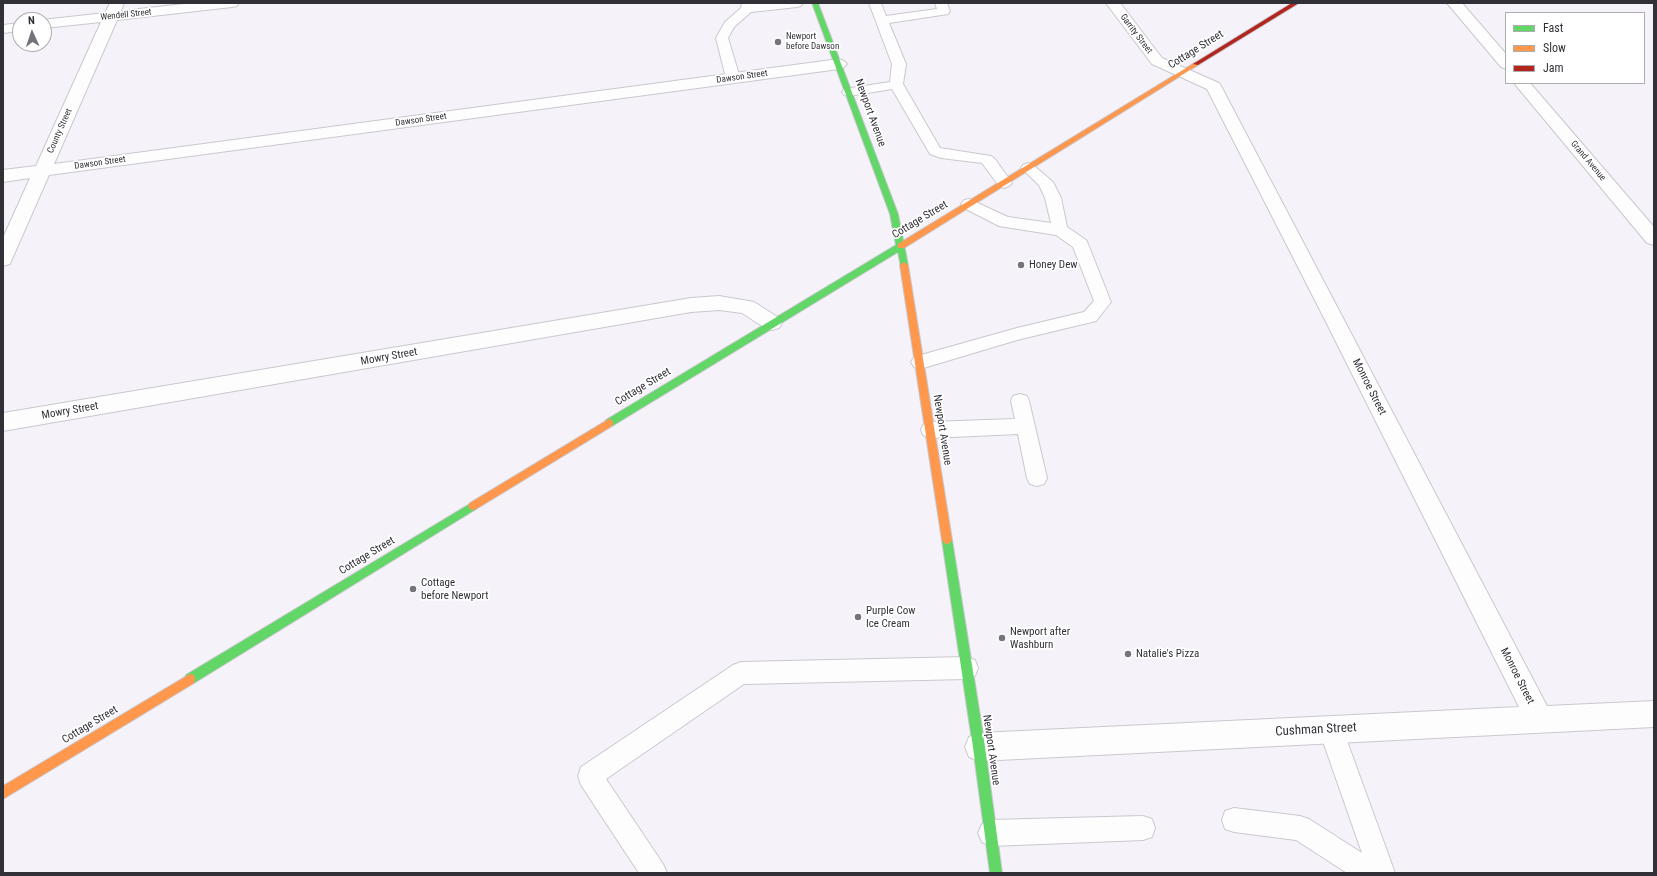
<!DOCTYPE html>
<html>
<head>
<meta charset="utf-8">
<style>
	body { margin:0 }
	#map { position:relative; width:1657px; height:876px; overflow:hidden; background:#f5f2fa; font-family:"Roboto Condensed",sans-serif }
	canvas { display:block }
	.frame { position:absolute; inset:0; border:4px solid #323037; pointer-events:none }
	.legend { position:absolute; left:1505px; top:12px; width:140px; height:72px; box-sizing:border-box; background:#fff; border:1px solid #adacaf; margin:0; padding:5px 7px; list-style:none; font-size:12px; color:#323037 }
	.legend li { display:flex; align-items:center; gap:8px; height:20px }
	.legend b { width:20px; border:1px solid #adacaf }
	.north { position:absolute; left:12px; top:12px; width:40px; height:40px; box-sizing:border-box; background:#fff; border:1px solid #adacaf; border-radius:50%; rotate:357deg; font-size:11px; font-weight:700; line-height:16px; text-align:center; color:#323037 }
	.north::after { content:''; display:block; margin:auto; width:14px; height:18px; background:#76747b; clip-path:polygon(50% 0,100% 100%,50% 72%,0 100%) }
</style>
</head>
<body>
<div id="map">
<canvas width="1657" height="876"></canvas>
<div class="frame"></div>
<ul class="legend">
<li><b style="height:5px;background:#63d668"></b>Fast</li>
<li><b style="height:5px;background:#ff974d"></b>Slow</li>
<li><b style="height:5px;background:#b3261e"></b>Jam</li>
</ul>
<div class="north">N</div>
</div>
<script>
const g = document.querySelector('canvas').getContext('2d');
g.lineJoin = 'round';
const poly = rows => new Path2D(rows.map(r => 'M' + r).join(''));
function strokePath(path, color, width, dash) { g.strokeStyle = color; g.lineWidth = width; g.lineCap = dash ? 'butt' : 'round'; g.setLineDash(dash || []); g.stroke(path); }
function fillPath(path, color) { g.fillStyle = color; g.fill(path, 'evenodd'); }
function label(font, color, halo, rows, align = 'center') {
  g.font = font + ' "Roboto Condensed",sans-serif'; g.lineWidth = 3.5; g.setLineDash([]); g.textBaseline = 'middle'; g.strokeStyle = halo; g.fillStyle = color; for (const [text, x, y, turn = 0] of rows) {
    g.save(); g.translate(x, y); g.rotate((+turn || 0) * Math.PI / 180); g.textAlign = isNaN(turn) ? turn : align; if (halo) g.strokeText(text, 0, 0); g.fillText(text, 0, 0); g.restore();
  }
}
const lane = poly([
	[742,3,754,3,754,4,803,3,801,6,797,7,751,12,734,27,728,38,740,78,738,81,733,82,728,81,726,78,716,38,725,22,741,8,742,3],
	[869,3,881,3,886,16,937,9,935,3,947,3,950,11,948,14,889,23,906,64,903,84,940,148,991,156,995,159,1012,183,1009,186,1004,188,999,186,982,163,941,158,930,154,892,89,849,96,844,95,842,92,844,89,890,82,892,64,869,3],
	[1028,163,1033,165,1053,182,1061,198,1067,227,1086,240,1088,244,1111,302,1096,321,1017,340,920,369,914,367,911,362,914,357,1017,328,1084,312,1094,301,1073,247,1056,235,999,226,964,208,961,204,964,200,969,199,1008,217,1051,223,1045,198,1039,185,1021,168,1023,165,1028,163],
	[1020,394,1027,396,1029,401,1047,478,1044,484,1037,486,1030,484,1027,478,1018,434,930,438,923,435,921,430,923,425,930,422,1015,419,1011,401,1013,396,1020,394],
	[967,657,975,660,978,668,975,676,967,679,744,684,606,779,663,864,667,873,639,873,581,785,578,776,581,767,733,665,741,662,967,657],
	[1331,718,1339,722,1343,730,1395,873,1347,873,1296,840,1234,832,1225,829,1222,820,1225,811,1234,808,1300,816,1309,819,1362,853,1319,730,1323,722,1331,718],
	[1143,816,1152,819,1155,828,1152,837,1143,840,991,846,982,842,978,833,982,824,991,820,1143,816]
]);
const street = poly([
	[110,3,124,3,121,11,193,3,239,3,237,6,232,7,117,20,54,164,839,59,844,61,847,64,844,67,839,69,49,175,12,259,10,264,3,266,3,238,30,178,3,182,3,170,36,166,101,22,44,28,44,20,42,20,105,13,110,3],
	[1106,3,1120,3,1162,58,1219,83,1221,86,1547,706,1654,701,1654,727,979,761,969,757,965,747,969,737,979,733,1519,707,1323,316,1207,89,1152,64,1106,3],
	[1447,3,1462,3,1506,54,1506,69,1501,67,1447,3],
	[20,23,20,31,3,33,3,25,20,23],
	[1514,83,1530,83,1654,227,1654,245,1647,243,1514,83],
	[719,296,754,302,779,318,782,323,779,328,772,330,765,328,742,313,719,310,691,312,3,431,3,413,691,298,719,296]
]);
const fast = poly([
	[812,3,818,3,898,214,908,265,907,267,901,267,898,252,612,426,606,426,605,423,606,420,896,245,890,214,812,3],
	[473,502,476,503,478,506,476,509,194,683,190,684,186,683,185,679,186,675,473,502],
	[947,536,950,537,952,540,985,747,1002,873,990,873,973,747,942,540,944,537,947,536]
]);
const slow = poly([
	[1196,62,1199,64,1198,65,904,248,898,248,898,244,1196,62],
	[904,262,908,265,952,540,950,543,947,544,944,543,942,540,900,265,904,262],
	[609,419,612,420,613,423,612,426,476,509,473,510,470,509,468,506,470,503,609,419],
	[190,674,194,675,195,679,194,683,3,799,3,786,190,674]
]);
const jam = poly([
	[1292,3,1299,3,1198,65,1193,64,1292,3]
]);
const markers = [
	[778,42,4,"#76747b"],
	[1021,265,4,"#76747b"],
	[413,589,4,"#76747b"],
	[858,617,4,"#76747b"],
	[1002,638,4,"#76747b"],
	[1128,654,4,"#76747b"]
];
const farStreetnames = [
	["Wendell Street",126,15,-6],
	["Garrity Street",1136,34,53],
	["Dawson Street",742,77,-8],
	["Dawson Street",421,120,-8],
	["County Street",60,131,-66],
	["Grand Avenue",1588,161,50],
	["Dawson Street",100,163,-8]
];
const farPoinames = [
	["Newport",786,37],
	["before Dawson",786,47]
];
const streetNames = [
	["Cottage Street",1196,50,-32],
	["Newport Avenue",870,113,70],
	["Cottage Street",920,220,-31],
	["Mowry Street",389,357,-10],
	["Cottage Street",643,387,-31],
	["Monroe Street",1369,387,63],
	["Mowry Street",70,411,-10],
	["Newport Avenue",942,430,81],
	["Cottage Street",367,556,-31],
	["Monroe Street",1517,676,63],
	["Cottage Street",90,725,-31],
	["Newport Avenue",991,750,82]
];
const poiNames = [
	["Honey Dew",1029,265],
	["Cottage",421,583],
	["before Newport",421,596],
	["Purple Cow",866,611],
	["Ice Cream",866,624],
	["Newport after",1010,632],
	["Washburn",1010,645],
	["Natalie's Pizza",1136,654]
];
const nearStreetnames = [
	["Cushman Street",1316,730,-3]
];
strokePath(lane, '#cac8cf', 2);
strokePath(street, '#cac8cf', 2);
strokePath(fast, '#cac8cf', 2);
strokePath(slow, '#cac8cf', 2);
strokePath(jam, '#cac8cf', 2);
fillPath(lane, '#fefdfe');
fillPath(street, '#fefdfe');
fillPath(fast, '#63d668');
fillPath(slow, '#ff974d');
fillPath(jam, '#b3261e');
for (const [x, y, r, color] of markers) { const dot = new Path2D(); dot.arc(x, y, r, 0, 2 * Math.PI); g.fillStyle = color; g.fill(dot); strokePath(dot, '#fff', 1.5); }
label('9px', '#323037', '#fff', farStreetnames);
label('9px', '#323037', '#fff', farPoinames, 'left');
label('11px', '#323037', '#fff', streetNames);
label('11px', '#323037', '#fff', poiNames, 'left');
label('13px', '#323037', '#fff', nearStreetnames);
</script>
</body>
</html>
